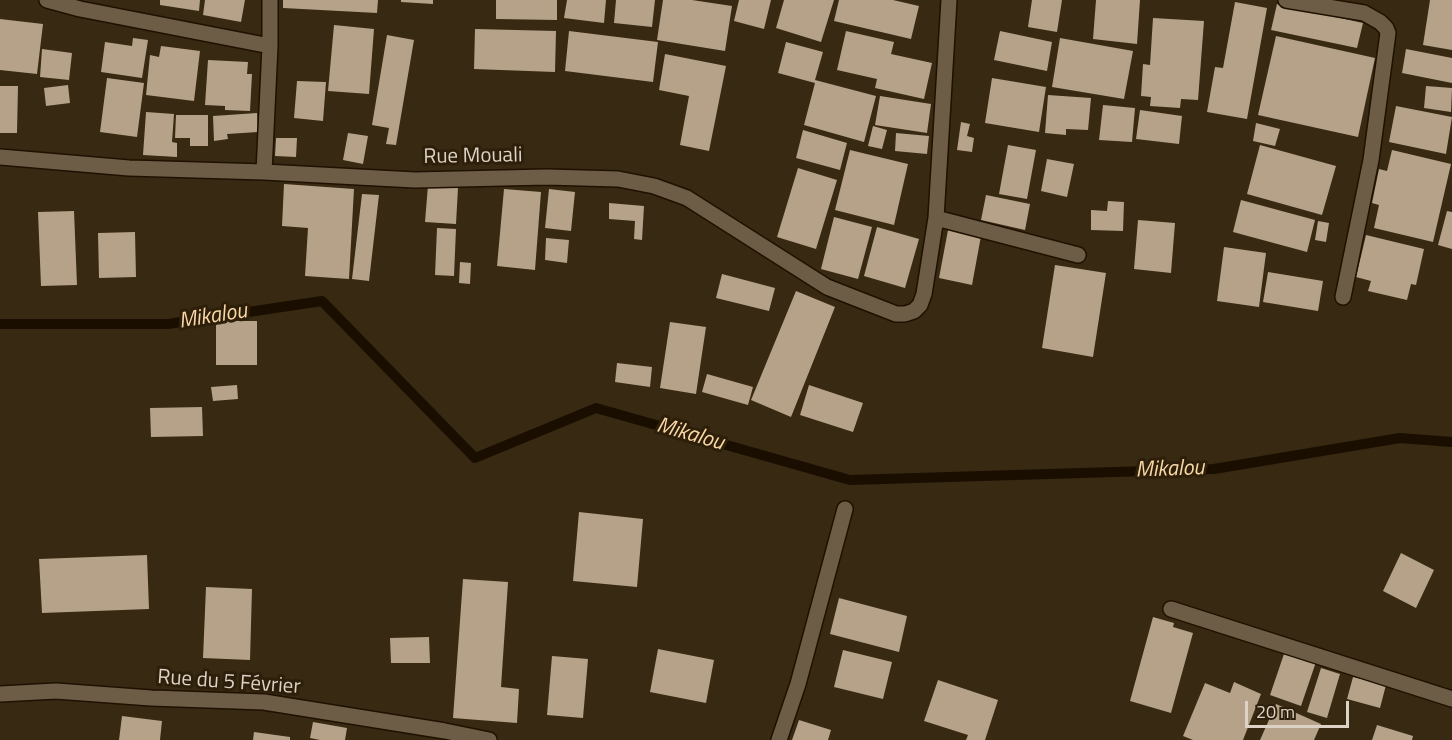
<!DOCTYPE html>
<html>
<head>
<meta charset="utf-8">
<style>
	body { margin:0 }
	#map { position:relative; width:1452px; height:740px; overflow:hidden; background:#382913; font-family:"Titillium Web",sans-serif }
	canvas { display:block }
	.scale { position:absolute; left:1245px; top:701px; width:104px; height:27px; box-sizing:border-box; border:3px solid #dcd2c6; border-top:0; padding-left:8px; font-size:18px; line-height:21px; white-space:nowrap; color:#dcd2c6; -webkit-text-stroke:4px #2d1f09; paint-order:stroke }
</style>
</head>
<body>
<div id="map">
<canvas width="1452" height="740"></canvas>
<div class="scale">20 m</div>
</div>
<script>
const g = document.querySelector('canvas').getContext('2d');
g.lineJoin = 'round';
const poly = rows => new Path2D(rows.map(r => 'M' + r).join(''));
function strokePath(path, color, width, dash) { g.strokeStyle = color; g.lineWidth = width; g.lineCap = dash ? 'butt' : 'round'; g.setLineDash(dash || []); g.stroke(path); }
function fillPath(path, color) { g.fillStyle = color; g.fill(path, 'evenodd'); }
function label(font, color, halo, rows, align = 'center') {
  g.font = font + ' "Titillium Web",sans-serif'; g.lineWidth = 6; g.setLineDash([]); g.textBaseline = 'middle'; g.strokeStyle = halo; g.fillStyle = color; for (const [text, x, y, turn = 0] of rows) {
    g.save(); g.translate(x, y); g.rotate((+turn || 0) * Math.PI / 180); g.textAlign = isNaN(turn) ? turn : align; if (halo) g.strokeText(text, 0, 0); g.fillText(text, 0, 0); g.restore();
  }
}
const stream = poly([
	[0,324,168,324,322,301,475,458,596,408,850,480,1214,469,1400,438,1452,442]
]);
const building = poly([
	[160,0,200,0,199,11,160,5],
	[205,0,245,0,241,22,203,15],
	[283,0,378,0,377,13,283,8],
	[401,0,433,0,433,4,401,2],
	[496,0,557,0,557,20,496,19],
	[567,0,606,0,604,23,564,18],
	[616,0,655,0,652,27,614,23],
	[663,0,692,0,732,6,725,51,657,40],
	[739,0,771,0,764,29,734,21],
	[784,0,834,0,821,42,776,28],
	[839,0,893,0,919,6,911,39,834,21],
	[1032,0,1062,0,1057,32,1028,27],
	[1096,0,1140,0,1137,44,1093,39],
	[1430,0,1452,0,1452,50,1423,45],
	[1235,2,1267,8,1247,119,1207,112,1215,67,1223,68],
	[1277,4,1363,23,1357,48,1271,30],
	[1153,18,1204,21,1198,100,1181,99,1180,108,1150,106,1151,97,1141,96,1143,64,1150,65],
	[0,19,43,24,37,74,0,70],
	[334,25,374,29,369,94,328,91],
	[475,29,556,31,555,72,474,69],
	[569,31,658,42,653,82,565,71],
	[846,31,894,42,891,54,932,63,924,99,875,88,877,79,837,70],
	[1000,31,1052,42,1047,71,994,60],
	[387,35,414,40,396,145,386,144,389,128,372,125],
	[1276,36,1375,58,1358,137,1258,115],
	[133,38,148,40,142,78,101,72,105,42,132,46],
	[1060,38,1133,51,1124,99,1052,87],
	[786,42,823,52,815,80,876,96,864,142,804,125,815,83,778,73],
	[161,46,200,51,194,101,146,95,150,55,159,57],
	[42,49,72,53,69,80,40,77],
	[1406,49,1452,58,1452,83,1402,73],
	[665,54,726,66,709,151,680,145,689,96,659,90],
	[208,60,248,62,247,74,252,74,250,111,225,110,225,106,205,105],
	[107,78,144,83,137,137,100,132],
	[992,78,1046,87,1039,132,985,123],
	[297,81,326,82,323,121,294,118],
	[68,85,70,103,46,106,44,88],
	[0,86,18,86,17,133,0,133],
	[1426,86,1452,88,1451,112,1424,108],
	[1048,95,1091,98,1088,130,1066,129,1066,135,1045,133],
	[880,96,931,104,927,133,875,125],
	[1103,105,1135,108,1132,142,1099,140],
	[1396,106,1452,117,1446,154,1389,142],
	[1140,110,1182,116,1179,144,1136,139],
	[146,112,174,114,172,142,177,143,177,157,143,155],
	[257,113,258,132,227,134,228,139,214,141,213,116],
	[176,115,208,115,208,146,190,146,190,138,175,138],
	[961,122,970,124,967,136,974,138,972,152,957,150],
	[1256,123,1280,129,1275,146,1253,141],
	[873,126,887,130,882,149,868,146],
	[803,130,847,143,840,170,796,158],
	[348,133,368,136,363,164,343,160],
	[896,133,929,136,927,154,895,151],
	[276,138,297,138,296,157,275,156],
	[1008,145,1036,150,1027,199,999,194],
	[1260,145,1336,166,1322,215,1247,194],
	[850,150,908,164,894,225,835,210],
	[1392,150,1451,164,1433,242,1374,228,1379,205,1372,203,1379,169,1387,171],
	[1047,159,1074,164,1067,197,1041,191],
	[798,168,837,180,816,249,777,237],
	[284,184,354,189,349,279,305,276,308,228,282,226],
	[428,185,458,188,456,224,425,222],
	[504,189,541,192,535,270,497,266],
	[549,189,575,192,571,231,545,228],
	[362,194,379,195,369,281,352,279],
	[986,195,1030,204,1025,230,981,220],
	[1241,200,1315,220,1307,252,1233,232],
	[1108,201,1124,202,1123,231,1091,230,1091,210,1107,211],
	[609,203,644,206,642,240,634,239,635,221,609,219],
	[74,211,77,285,41,286,38,212],
	[1447,211,1452,212,1452,249,1438,245],
	[834,217,872,227,858,279,821,269],
	[1138,220,1175,223,1171,273,1134,269],
	[1318,221,1329,223,1326,242,1315,240],
	[877,227,919,239,905,288,864,276],
	[437,228,456,229,454,276,435,275],
	[948,230,981,236,972,285,939,278],
	[135,232,136,277,99,278,98,233],
	[1366,235,1424,249,1416,285,1411,284,1407,300,1368,291,1371,281,1356,277],
	[546,238,569,240,567,263,545,260],
	[1224,247,1266,253,1259,307,1217,301],
	[460,262,471,263,470,284,459,283],
	[1055,265,1106,273,1093,357,1042,348],
	[1268,272,1323,281,1318,311,1263,302],
	[722,274,775,288,769,311,716,298],
	[796,291,835,307,791,417,751,400],
	[216,321,257,321,257,365,216,365],
	[670,322,706,327,696,394,660,388],
	[617,363,652,367,650,387,615,382],
	[707,374,753,387,748,405,702,392],
	[237,385,238,399,213,401,211,387],
	[809,385,863,403,853,432,800,415],
	[202,407,203,436,151,437,150,408],
	[579,512,643,519,637,587,573,581],
	[1401,553,1434,570,1416,608,1383,591],
	[147,555,149,609,42,613,39,559],
	[463,579,508,582,501,687,519,689,517,723,453,718],
	[206,587,252,589,250,660,203,658],
	[839,598,907,616,899,652,830,634],
	[1153,617,1174,623,1173,627,1193,633,1171,713,1130,701],
	[429,637,430,663,391,663,390,638],
	[658,649,714,660,706,703,650,692],
	[843,650,892,662,883,699,834,687],
	[1285,651,1316,662,1301,706,1270,695],
	[552,656,588,659,583,718,547,715],
	[1321,668,1340,674,1327,718,1307,712],
	[1353,677,1386,685,1380,708,1347,699],
	[938,680,998,700,985,740,966,740,968,735,924,721],
	[1234,682,1261,694,1243,740,1193,740,1183,736,1205,683,1230,693],
	[1276,704,1321,724,1314,740,1260,740],
	[122,716,162,721,160,740,119,740],
	[799,720,831,730,828,740,792,740],
	[313,722,347,728,345,740,320,740,310,738],
	[1377,725,1413,736,1412,740,1372,740],
	[254,732,290,737,290,740,253,740]
]);
const street = poly([
	[47,0,80,9,270,46],
	[1286,0,1364,13,1380,22,1386,28,1388,33,1371,160,1343,297],
	[0,157,129,168,264,172,415,180,547,177,618,179,654,186,687,198,827,287,896,314,905,314,914,311,920,305,924,294,936,218,949,0],
	[264,172,270,46,270,0],
	[936,218,1078,255],
	[1171,609,1452,699],
	[0,694,56,691,151,698,264,702,445,731,489,740],
	[779,740,798,684,845,509]
]);
const streetNames = [
	["Rue Mouali",473,157,-1],
	["Rue du 5 Février",229,683,4]
];
const waterNames = [
	["Mikalou",213,317,-9],
	["Mikalou",690,435,16],
	["Mikalou",1170,470,-2]
];
strokePath(stream, '#1a0e00', 10);
fillPath(building, '#b5a289');
strokePath(street, '#1f1100', 18);
strokePath(street, '#6e5d46', 15);
label('21px', '#dcd2c6', '#2d1f09', streetNames);
label('italic 22px', '#fad7a7', '#2d1f09', waterNames);
</script>
</body>
</html>
